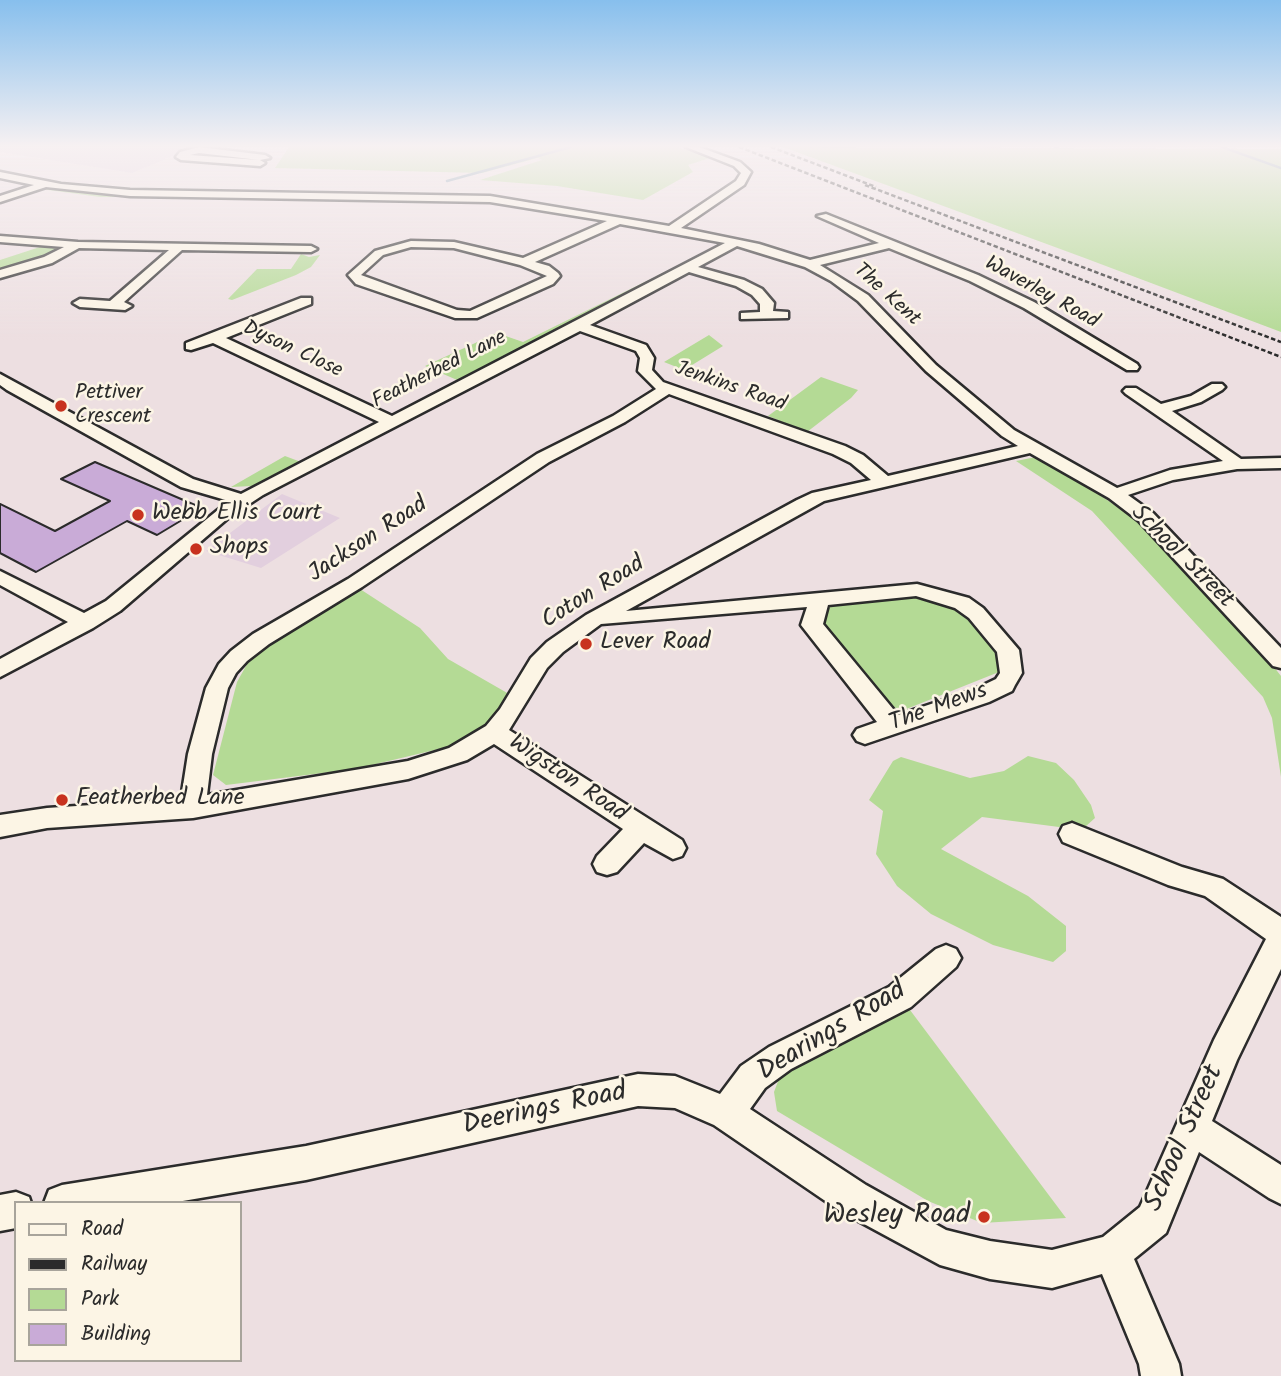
<!DOCTYPE html>
<html>
<head>
<meta charset="utf-8">
<style>
	body { margin:0 }
	#map { position:relative; width:1281px; height:1376px; overflow:hidden; background:#eddfe1; font-family:Kalam,sans-serif }
	canvas { display:block }
	.legend { position:absolute; left:14px; top:1201px; width:228px; height:161px; box-sizing:border-box; background:#fcf5e5; border:2px solid #a8a49b; margin:0; padding:9px 12px; list-style:none; font-size:21px; color:#2b2b2b }
	.legend li { display:flex; align-items:center; gap:14px; height:35px }
	.legend b { width:35px; border:2px solid #a8a49b }
</style>
</head>
<body>
<div id="map">
<canvas width="1281" height="1376"></canvas>
<ul class="legend">
<li><b style="height:9px;background:#fcf5e5"></b>Road</li>
<li><b style="height:9px;background:#2b2b2b"></b>Railway</li>
<li><b style="height:19px;background:#b4da95"></b>Park</li>
<li><b style="height:19px;background:#c9abd7"></b>Building</li>
</ul>
</div>
<script>
const g = document.querySelector('canvas').getContext('2d');
g.lineJoin = 'round';
function fillPath(path, color) { g.fillStyle = color; g.fill(path, 'evenodd'); }
const poly = rows => new Path2D(rows.map(r => 'M' + r).join(''));
function strokePath(path, color, width, dash) { g.strokeStyle = color; g.lineWidth = width; g.lineCap = dash ? 'butt' : 'round'; g.setLineDash(dash || []); g.stroke(path); }
function label(font, color, halo, rows, align = 'center') {
  g.font = font + ' Kalam,sans-serif'; g.lineWidth = 5; g.setLineDash([]); g.textBaseline = 'middle'; g.strokeStyle = halo; g.fillStyle = color; for (const [text, x, y, turn = 0] of rows) {
    g.save(); g.translate(x, y); g.rotate((+turn || 0) * Math.PI / 180); g.textAlign = isNaN(turn) ? turn : align; if (halo) g.strokeText(text, 0, 0); g.fillText(text, 0, 0); g.restore();
  }
}
const built = poly([
	[0,147,205,147,180,153,132,173,0,152],
	[282,494,340,518,261,568,206,551]
]);
const green = poly([
	[289,147,678,147,710,158,688,165,693,172,643,200,557,186,480,180,542,160,538,158,482,173,275,168],
	[783,147,1281,149,1281,332,1082,257],
	[47,186,108,194,218,197,100,197,41,189],
	[43,246,66,247,46,259,0,272,0,260],
	[301,254,309,257,320,255,311,267,296,275,232,300,228,299,257,269,291,269],
	[677,266,685,268,457,380,425,366,497,333,523,342],
	[709,335,723,346,684,370,664,362],
	[821,377,858,390,851,398,807,432,768,416],
	[285,456,301,462,266,481,252,486,231,487],
	[1036,457,1063,469,1140,523,1252,639,1281,676,1281,777,1272,718,1263,697,1092,511,1016,461],
	[360,589,420,628,448,659,509,694,507,709,486,728,460,744,355,769,226,785,213,775,237,682,251,657,275,637],
	[921,594,962,606,999,648,1004,670,904,710,889,706,820,619,828,604],
	[1028,756,1056,763,1074,780,1091,805,1095,818,1085,827,1059,827,982,817,941,849,1028,896,1066,926,1066,951,1053,962,993,945,931,914,897,886,876,854,883,811,869,800,893,761,901,757,970,778,1004,771],
	[907,1006,1066,1218,982,1223,928,1201,777,1111,774,1092,780,1076]
]);
const stream = poly([
	[1055,147,1058,147],
	[1222,147,1281,168],
	[447,181,571,147]
]);
const building = poly([
	[95,462,202,508,157,535,127,521,36,572,0,553,0,504,55,531,110,501,61,479,95,462]
]);
const minor = poly([
	[199,147,265,155,270,158,260,160,265,163,260,166,181,160,176,157,180,152,199,147],
	[199,153,259,160,190,155,199,153],
	[686,147,699,147,740,162,751,172,744,185,681,228,759,244,810,260,879,243,817,216,826,214,978,275,1034,302,1137,364,1139,367,1137,370,1127,370,1024,308,970,281,889,248,820,265,868,295,936,365,1014,430,1117,488,1170,470,1223,461,1126,394,1123,391,1126,388,1136,388,1161,404,1191,396,1212,384,1222,384,1225,387,1222,390,1201,402,1172,411,1241,459,1281,458,1281,468,1237,469,1173,480,1128,495,1153,513,1281,648,1281,668,1273,666,1139,521,1109,498,1030,453,824,501,626,611,917,584,969,598,983,608,1019,650,1022,673,1015,685,1012,691,989,702,865,744,857,741,853,735,857,729,877,722,801,625,807,607,601,624,563,652,547,668,509,730,682,840,686,848,682,856,673,859,644,843,617,872,607,875,597,872,593,864,597,856,623,829,494,744,467,760,408,779,193,818,47,828,0,837,0,815,47,808,181,799,188,754,206,688,219,664,231,651,253,634,348,579,537,454,613,416,656,389,638,371,640,358,636,351,580,331,263,495,228,518,120,611,93,628,0,677,0,659,68,622,0,585,0,571,84,613,106,601,229,501,181,487,7,390,0,385,0,374,193,479,241,494,379,422,213,343,191,350,186,349,186,343,301,298,311,298,311,304,226,338,392,416,725,243,620,224,535,262,549,266,558,273,560,276,553,284,477,318,455,318,356,284,348,275,375,251,411,241,454,242,523,258,607,221,490,202,130,196,46,187,0,202,0,196,34,185,0,178,0,172,61,184,130,190,490,196,669,226,736,181,741,173,734,166,686,147],
	[737,246,805,267,831,281,858,301,926,371,1002,436,1018,446,888,476,863,455,845,446,663,382,652,370,654,358,646,345,590,325,689,272,736,286,752,295,760,304,760,312,741,313,741,319,788,318,788,312,773,311,774,303,762,289,744,280,698,267,737,246],
	[411,247,454,248,520,265,547,276,470,311,457,310,361,275,383,255,411,247],
	[669,394,833,454,851,463,871,480,812,493,797,500,586,615,547,642,531,658,500,709,486,726,449,748,408,761,207,795,212,754,228,688,236,673,247,661,269,644,362,587,549,462,625,422,669,394],
	[916,596,955,608,969,618,997,652,1000,673,996,679,973,690,898,715,823,624,828,605,916,596],
	[0,236,78,242,311,246,317,249,311,252,182,250,124,302,132,306,125,310,80,307,73,303,80,299,110,301,169,250,79,248,52,263,0,278,0,270,44,257,64,247,0,242,0,236],
	[1072,823,1182,867,1223,879,1281,917,1281,969,1237,1060,1212,1121,1281,1165,1281,1204,1269,1198,1199,1152,1166,1233,1134,1259,1179,1364,1181,1376,1141,1376,1139,1364,1102,1274,1052,1288,990,1279,940,1265,840,1211,714,1125,675,1108,638,1106,306,1180,171,1203,44,1203,49,1190,62,1185,306,1146,638,1074,675,1076,720,1094,741,1066,769,1047,889,987,936,949,946,945,956,949,961,958,956,967,911,1007,791,1069,765,1088,750,1109,866,1185,946,1230,990,1241,1052,1250,1103,1237,1140,1207,1214,1040,1266,939,1205,896,1168,885,1063,842,1059,834,1063,826,1072,823],
	[16,1192,29,1197,31,1203,16,1203,16,1228,0,1231,0,1195,16,1192]
]);
const rail = poly([
	[739,147,1281,357],
	[771,147,876,187],
	[865,185,1281,342]
]);
const markers = [
	[61,406,7,"#c8321e"],
	[138,515,7,"#c8321e"],
	[196,549,7,"#c8321e"],
	[586,644,7,"#c8321e"],
	[62,800,7,"#c8321e"],
	[984,1217,7,"#c8321e"]
];
const farStreetnames = [
	["Waverley Road",1041,294,29],
	["The Kent",886,296,42],
	["Dyson Close",292,351,25],
	["Featherbed Lane",440,371,-27],
	["Jenkins Road",730,388,19]
];
const farPoinames = [
	["Pettiver",75,394],
	["Crescent",75,418]
];
const poiNames = [
	["Webb Ellis Court",152,515],
	["Shops",210,549],
	["Lever Road",600,644],
	["Featherbed Lane",76,800]
];
const streetNames = [
	["Jackson Road",369,541,-33],
	["School Street",1181,558,45],
	["Coton Road",594,594,-32],
	["The Mews",939,709,-20],
	["Wigston Road",567,780,34]
];
const nearStreetnames = [
	["Dearings Road",833,1033,-31],
	["Deerings Road",545,1111,-12],
	["School Street",1186,1139,-66]
];
const nearPoinames = [
	["Wesley Road",970,1217]
];
fillPath(built, '#e2cfde');
fillPath(green, '#b4da95');
strokePath(stream, '#6b8ea4', 2.5);
fillPath(building, '#c9abd7');
strokePath(building, '#2b2b2b', 2);
strokePath(minor, '#2b2b2b', 5);
fillPath(minor, '#fcf5e5');
strokePath(rail, '#2b2b2b', 2.5, [4.5, 2.5]);
const sky = g.createLinearGradient(0, 0, 0, 340);
sky.addColorStop(0, '#87bfed');
sky.addColorStop(0.43, '#f7f1f2');
sky.addColorStop(1, '#f7f1f200');
g.fillStyle = sky;
g.fillRect(0, 0, 1281, 340);
for (const [x, y, r, color] of markers) { const dot = new Path2D(); dot.arc(x, y, r, 0, 2 * Math.PI); g.fillStyle = color; g.fill(dot); strokePath(dot, '#fcf5e5', 2.5); }
label('21px', '#2b2b2b', '#fcf5e5', farStreetnames);
label('21px', '#2b2b2b', '#fcf5e5', farPoinames, 'left');
label('24px', '#2b2b2b', '#fcf5e5', poiNames, 'left');
label('24px', '#2b2b2b', '#fcf5e5', streetNames);
label('28px', '#2b2b2b', '#fcf5e5', nearStreetnames);
label('28px', '#2b2b2b', '#fcf5e5', nearPoinames, 'right');
</script>
</body>
</html>
